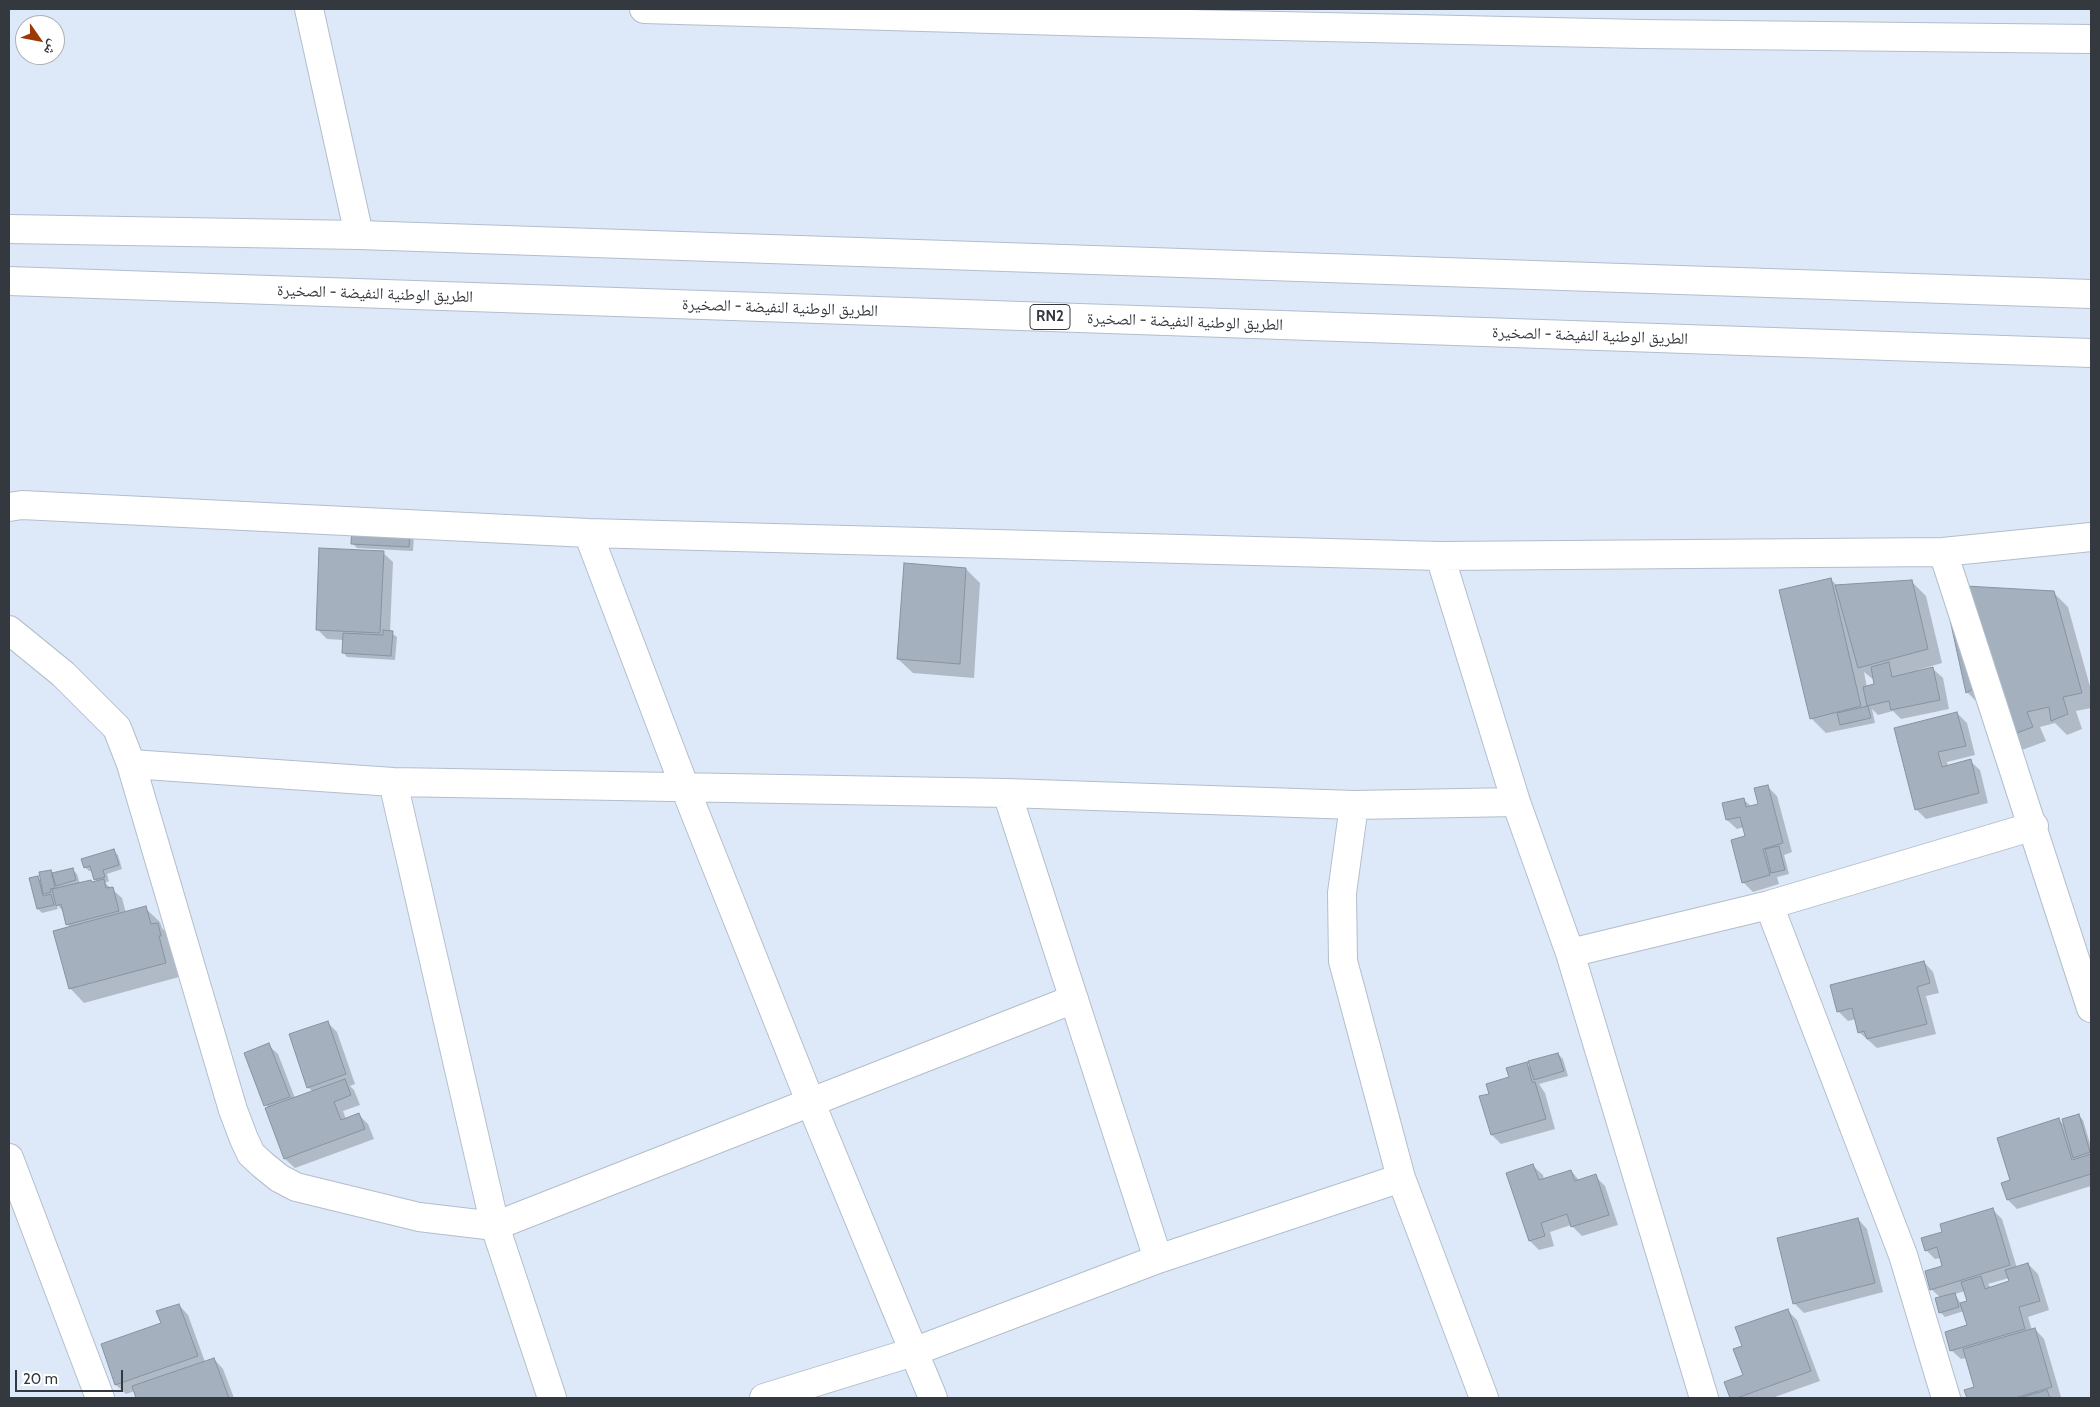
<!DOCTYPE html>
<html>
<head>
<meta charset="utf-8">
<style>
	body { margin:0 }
	#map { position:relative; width:2100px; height:1407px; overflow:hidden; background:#dde9f8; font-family:Cabin,"Noto Naskh Arabic",sans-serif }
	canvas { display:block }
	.frame { position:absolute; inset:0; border:10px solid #34393f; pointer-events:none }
	.north { position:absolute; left:15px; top:15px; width:50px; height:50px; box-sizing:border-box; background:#fff; border:1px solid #aeb0b2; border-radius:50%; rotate:123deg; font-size:14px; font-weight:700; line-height:20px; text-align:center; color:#34393f }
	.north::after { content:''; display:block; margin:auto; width:18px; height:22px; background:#9d3904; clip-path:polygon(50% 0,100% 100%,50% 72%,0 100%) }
	.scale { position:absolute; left:15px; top:1370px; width:108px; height:22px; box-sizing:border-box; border:2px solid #34393f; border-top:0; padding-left:6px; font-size:15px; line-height:18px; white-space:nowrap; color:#34393f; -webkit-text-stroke:4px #fff; paint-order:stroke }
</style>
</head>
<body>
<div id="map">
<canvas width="2100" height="1407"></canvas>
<div class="frame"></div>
<div class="north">ش</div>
<div class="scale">20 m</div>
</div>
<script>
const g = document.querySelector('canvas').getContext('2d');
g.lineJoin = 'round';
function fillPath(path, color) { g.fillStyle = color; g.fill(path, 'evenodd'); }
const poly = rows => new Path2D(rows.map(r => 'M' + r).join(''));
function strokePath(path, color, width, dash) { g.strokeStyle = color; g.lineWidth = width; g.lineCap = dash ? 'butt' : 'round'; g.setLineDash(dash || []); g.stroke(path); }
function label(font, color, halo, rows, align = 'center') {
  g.font = font + ' Cabin,"Noto Naskh Arabic",sans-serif'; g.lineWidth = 5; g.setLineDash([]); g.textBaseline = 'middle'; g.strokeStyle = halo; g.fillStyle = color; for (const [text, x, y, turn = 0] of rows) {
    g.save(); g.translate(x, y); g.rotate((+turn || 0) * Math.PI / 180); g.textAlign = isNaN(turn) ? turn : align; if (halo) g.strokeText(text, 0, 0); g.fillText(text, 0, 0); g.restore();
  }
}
const shadow = poly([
	[415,517,413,551,357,548,352,543],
	[383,553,393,562,390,632,397,637,395,660,347,657,343,652,343,640,327,639,317,629],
	[966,569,980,583,974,678,913,673,898,659],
	[1831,579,1837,586,1911,581,1926,596,1942,663,1918,670,1919,672,1933,669,1943,678,1949,709,1901,719,1893,711,1878,715,1872,709,1875,723,1826,733,1811,718],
	[1864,672,1875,681,1876,685,1867,687],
	[2053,592,2068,607,2091,690,2091,708,2076,711,2082,729,2067,735,2055,723,2040,727,2046,741,2006,756,1982,707,1967,692],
	[1957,713,1967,723,1975,755,1947,762,1948,766,1970,761,1980,770,1988,803,1926,819,1916,809,1896,729],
	[1767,786,1777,796,1792,852,1784,855,1789,874,1777,877,1779,884,1753,892,1743,882,1747,837,1744,827,1737,829,1727,820,1723,804,1743,799,1752,807,1760,805],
	[114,851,118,855,122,869,107,874,109,881,105,883,122,898,126,913,145,908,160,922,162,928,172,938,172,951,179,977,84,1003,70,988,71,928,67,924,64,912,56,904,58,909,42,913,38,909,37,877,42,882,51,871,54,874,72,869,77,874,80,884,97,882,92,871,89,871,85,867],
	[1924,962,1933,972,1939,993,1926,996,1936,1034,1877,1048,1859,1032,1856,1019,1848,1021,1838,1011],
	[327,1022,337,1032,355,1084,350,1086,354,1090,360,1105,343,1111,346,1119,359,1115,368,1124,374,1139,295,1168,285,1159,266,1109,268,1108,245,1054,268,1045,278,1054,295,1098,313,1092,308,1087],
	[1558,1054,1563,1059,1568,1076,1539,1084,1545,1093,1555,1129,1501,1144,1492,1135,1490,1094,1526,1064,1532,1069],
	[2079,1116,2083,1120,2091,1147,2091,1186,2017,1209,2008,1200,2011,1181,2059,1120,2065,1126],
	[1533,1166,1543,1175,1544,1180,1571,1171,1580,1181,1595,1176,1605,1186,1618,1225,1582,1236,1571,1225,1550,1232,1554,1246,1539,1250,1530,1241,1508,1173],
	[1992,1209,2002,1219,2017,1268,2028,1264,2038,1274,2049,1310,2028,1317,2032,1330,2035,1329,2044,1339,2061,1397,1968,1398,1966,1391,1975,1388,1967,1358,1961,1359,1951,1350,1968,1326,1964,1311,1945,1317,1940,1312,1941,1298,1931,1289,1944,1266,1941,1258,1935,1259,1926,1250,1943,1232],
	[2009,1278,2010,1282,1991,1288,1988,1284],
	[1965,1291,1968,1302,1961,1304,1955,1294],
	[1858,1219,1867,1229,1883,1292,1804,1313,1794,1303],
	[179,1305,188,1315,205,1362,214,1359,223,1369,234,1398,138,1398,135,1391,126,1394,116,1385,102,1345,162,1324],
	[1787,1310,1797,1320,1820,1381,1772,1398,1731,1398,1726,1383,1744,1376,1743,1346]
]);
const building = poly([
	[411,512,409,547,351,544,352,526,411,512],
	[319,548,384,551,380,633,316,630,319,548],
	[904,563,966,568,960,664,897,659,904,563],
	[1831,578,1861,706,1810,719,1779,590,1831,578],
	[1912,580,1928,649,1858,668,1835,585,1912,580],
	[1965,586,2054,591,2082,693,2063,697,2068,714,2051,721,2049,707,2027,712,2033,727,1990,743,1975,688,1966,693,1949,615,1965,586],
	[383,630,393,631,391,656,342,653,343,633,383,635,383,630],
	[1889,662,1892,677,1933,667,1940,700,1891,710,1889,701,1867,706,1863,687,1874,684,1871,667,1889,662],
	[1868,706,1871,718,1840,725,1837,713,1868,706],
	[1957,712,1966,746,1938,752,1942,767,1971,759,1979,793,1915,810,1894,728,1957,712],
	[1768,785,1783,843,1763,849,1770,875,1742,883,1731,840,1745,836,1740,817,1726,820,1722,803,1744,798,1746,807,1758,804,1754,788,1768,785],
	[1779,846,1785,870,1771,873,1765,849,1779,846],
	[114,849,119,865,103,870,105,877,94,880,90,866,84,868,81,859,114,849],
	[73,868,76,880,56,886,52,873,73,868],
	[51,870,55,888,50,889,51,892,43,894,39,872,51,870],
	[38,876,43,896,51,894,54,905,37,909,29,878,38,876],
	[104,879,106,888,113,887,119,911,66,925,61,904,56,906,52,889,91,880,92,882,104,879],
	[146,906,151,924,158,923,161,936,159,936,166,963,69,989,53,931,146,906],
	[1924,961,1930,983,1917,987,1927,1024,1867,1039,1864,1031,1858,1033,1852,1008,1837,1012,1830,985,1924,961],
	[328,1021,346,1074,307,1088,289,1034,328,1021],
	[269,1043,290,1097,264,1106,244,1053,269,1043],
	[1558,1053,1564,1071,1534,1080,1528,1061,1558,1053],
	[1527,1062,1532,1082,1535,1082,1546,1119,1491,1135,1479,1096,1489,1094,1486,1084,1509,1077,1506,1068,1527,1062],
	[345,1079,351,1095,334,1102,341,1120,359,1113,365,1129,284,1159,265,1108,345,1079],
	[2079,1114,2090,1152,2073,1158,2062,1119,2079,1114],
	[2059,1118,2072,1160,2091,1154,2091,1174,2007,1200,2001,1183,2010,1180,1997,1138,2059,1118],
	[1533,1164,1539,1180,1571,1170,1575,1181,1596,1174,1609,1215,1571,1227,1567,1214,1541,1223,1545,1236,1529,1241,1506,1173,1533,1164],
	[1993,1208,2010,1265,1930,1290,1925,1271,1942,1266,1937,1247,1925,1251,1921,1238,1942,1232,1940,1224,1993,1208],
	[1858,1218,1875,1283,1793,1304,1777,1238,1858,1218],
	[2028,1263,2040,1301,2019,1307,2025,1329,1950,1351,1945,1332,1967,1325,1960,1303,1967,1301,1961,1282,1981,1276,1985,1289,2009,1281,2005,1270,2028,1263],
	[1955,1293,1959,1307,1939,1313,1935,1298,1955,1293],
	[179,1304,198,1356,115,1385,101,1344,161,1323,156,1311,179,1304],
	[1788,1309,1811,1371,1737,1398,1730,1398,1724,1382,1743,1375,1733,1349,1742,1346,1735,1327,1788,1309],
	[2035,1328,2052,1387,2015,1398,1967,1398,1964,1390,1974,1387,1963,1349,2035,1328],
	[214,1358,229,1398,136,1398,132,1386,214,1358],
	[2047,1390,2050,1398,2019,1398,2047,1390]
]);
const street = poly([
	[309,9,359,235],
	[644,9,1097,22,1642,34,2091,39],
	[9,507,22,505,588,533,1440,556,1943,552,2091,537],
	[588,533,685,788,810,1101,933,1398],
	[1943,552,2091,1008],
	[1440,556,1516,802,1570,953,1704,1398],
	[9,630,63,674,117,728,131,764,233,1110,244,1139,251,1154,263,1165,279,1178,296,1187,419,1217,495,1226,1074,999],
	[131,764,393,782,1007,793,1354,805,1516,802],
	[393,782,495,1226,552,1398],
	[1007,793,1158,1259],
	[1354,805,1342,893,1343,961,1401,1178,1484,1398],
	[1769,905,1903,1255,1946,1398],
	[1570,953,1769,905,2034,826],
	[9,1158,100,1398],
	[764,1398,913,1352,1158,1259,1401,1178]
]);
const highway = poly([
	[9,229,359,235,2091,294],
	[9,281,2091,353]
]);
const shields = [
	[1050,317,40]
];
const shieldNames = [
	["RN2",1050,317]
];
const streetNames = [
	["الطريق الوطنية النفيضة - الصخيرة",375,294,2],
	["الطريق الوطنية النفيضة - الصخيرة",780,308,2],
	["الطريق الوطنية النفيضة - الصخيرة",1185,322,2],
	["الطريق الوطنية النفيضة - الصخيرة",1590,336,2]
];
fillPath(shadow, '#0003');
fillPath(building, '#a4b0be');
strokePath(building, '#87929f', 1);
strokePath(street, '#b2becc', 30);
strokePath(highway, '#b2becc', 30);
strokePath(street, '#fff', 28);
strokePath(highway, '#fff', 28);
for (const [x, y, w] of shields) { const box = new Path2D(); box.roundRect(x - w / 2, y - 12.5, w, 25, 4); g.fillStyle = '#fff'; g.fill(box); strokePath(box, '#34393f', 1); }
label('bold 15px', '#34393f', null, shieldNames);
label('16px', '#34393f', '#fff', streetNames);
</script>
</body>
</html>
